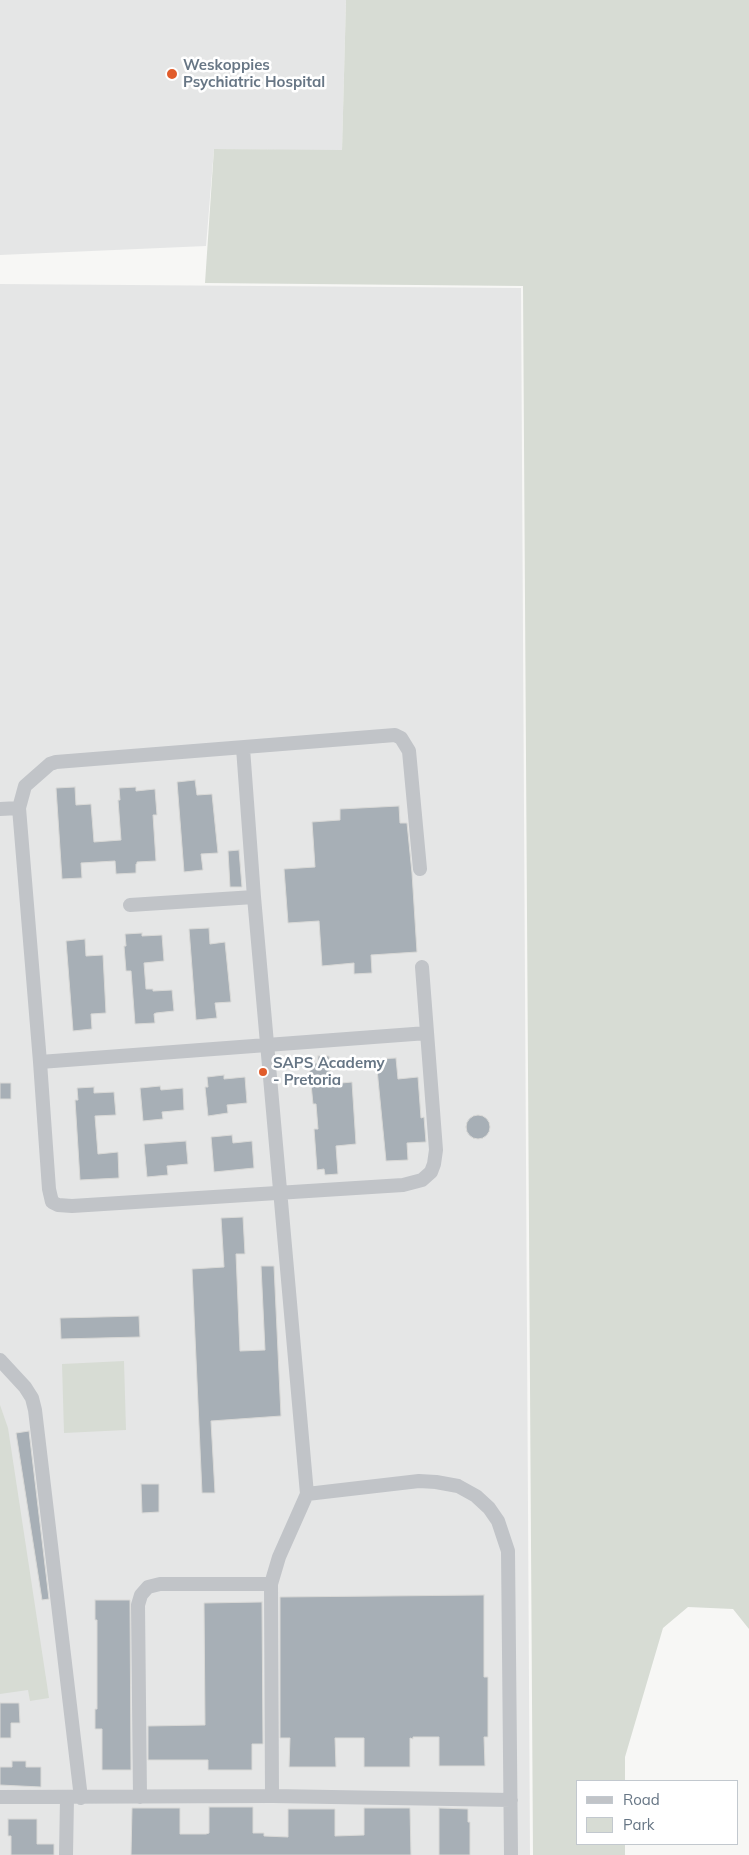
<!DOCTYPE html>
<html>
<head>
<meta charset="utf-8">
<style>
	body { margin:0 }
	#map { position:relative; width:749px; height:1855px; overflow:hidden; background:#f7f7f5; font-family:Mulish,sans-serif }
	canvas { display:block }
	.legend { position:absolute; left:576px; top:1780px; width:162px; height:65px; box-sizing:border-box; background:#fff; border:1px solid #c2c8ce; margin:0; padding:6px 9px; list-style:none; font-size:15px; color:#677685 }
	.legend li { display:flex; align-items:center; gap:10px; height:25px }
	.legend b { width:25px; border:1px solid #c2c8ce }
</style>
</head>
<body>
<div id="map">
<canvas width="749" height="1855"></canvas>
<ul class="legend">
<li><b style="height:6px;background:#c1c4c8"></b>Road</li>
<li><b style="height:14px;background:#d7dcd4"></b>Park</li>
</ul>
</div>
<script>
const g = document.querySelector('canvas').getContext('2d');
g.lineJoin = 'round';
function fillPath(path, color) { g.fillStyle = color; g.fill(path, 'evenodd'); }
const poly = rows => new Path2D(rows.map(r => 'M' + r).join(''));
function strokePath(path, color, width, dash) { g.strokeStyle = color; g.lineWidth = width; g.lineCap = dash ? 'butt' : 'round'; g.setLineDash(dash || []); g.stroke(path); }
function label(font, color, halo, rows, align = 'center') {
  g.font = font + ' Mulish,sans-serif'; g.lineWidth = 5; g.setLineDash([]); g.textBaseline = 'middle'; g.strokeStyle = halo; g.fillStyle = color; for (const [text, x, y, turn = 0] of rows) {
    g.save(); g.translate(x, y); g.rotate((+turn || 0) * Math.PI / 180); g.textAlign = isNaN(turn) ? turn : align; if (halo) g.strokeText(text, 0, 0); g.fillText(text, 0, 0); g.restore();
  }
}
const built = poly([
	[0,0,346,0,342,151,214,149,206,246,0,255],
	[0,284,521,288,530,1855,0,1855]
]);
const green = poly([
	[346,0,749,0,749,1629,733,1609,688,1607,663,1628,625,1757,625,1781,578,1781,578,1844,625,1844,625,1855,533,1855,523,286,205,283,214,149,342,150],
	[124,1361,126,1430,64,1433,62,1364],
	[0,1405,8,1428,49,1698,30,1701,28,1690,0,1694]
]);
const building = poly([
	[195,780,197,795,212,794,218,853,201,854,203,870,184,872,177,782,195,780],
	[75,787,76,805,91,804,94,842,121,840,118,800,120,800,119,788,136,787,136,791,155,789,157,815,153,815,156,861,137,862,137,864,136,864,136,873,116,874,115,861,81,863,82,878,62,879,56,788,75,787],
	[399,806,400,823,407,823,412,873,417,952,371,955,372,973,354,974,354,963,322,966,319,921,288,923,284,869,315,867,312,822,340,820,340,809,399,806],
	[239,850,242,887,230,887,228,851,239,850],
	[209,928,210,944,225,942,231,1002,215,1003,217,1018,196,1020,189,929,209,928],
	[142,933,142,936,162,935,164,961,144,963,146,989,153,989,153,991,172,990,174,1011,156,1013,154,1014,155,1023,135,1024,131,971,126,971,124,946,126,946,125,934,142,933],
	[85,939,86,956,103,955,106,1013,91,1014,92,1029,73,1031,66,941,85,939],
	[318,1056,329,1056,331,1084,352,1082,356,1144,336,1146,338,1174,325,1175,324,1169,317,1170,314,1129,318,1129,316,1104,313,1104,309,1064,318,1063,318,1056],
	[396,1058,398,1079,418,1077,421,1118,424,1117,426,1142,407,1143,408,1160,386,1161,376,1059,396,1058],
	[224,1075,224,1079,245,1077,247,1103,227,1105,228,1113,208,1116,205,1087,208,1087,207,1077,224,1075],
	[0,1083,11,1083,11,1099,0,1099,0,1083],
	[160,1086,161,1090,183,1088,184,1110,162,1112,163,1119,143,1121,140,1088,160,1086],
	[94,1087,94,1093,114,1092,116,1115,95,1116,98,1154,118,1152,119,1178,80,1180,75,1100,78,1100,77,1088,94,1087],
	'466 1127a12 12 0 1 1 24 0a12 12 0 1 1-24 0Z',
	[232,1135,233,1143,252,1141,254,1168,214,1172,211,1137,232,1135],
	[186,1141,188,1164,167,1166,168,1175,147,1177,144,1144,186,1141],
	[243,1217,245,1254,236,1254,240,1351,265,1350,261,1266,274,1266,281,1416,211,1421,215,1493,202,1493,192,1269,224,1267,221,1218,243,1217],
	[139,1316,140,1337,61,1339,60,1318,139,1316],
	[29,1431,49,1599,42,1600,16,1433,29,1431],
	[141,1484,159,1484,159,1512,142,1513,141,1484],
	[484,1595,484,1677,488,1677,488,1737,484,1737,485,1766,439,1766,439,1737,413,1737,413,1739,410,1738,410,1767,364,1767,364,1738,335,1738,336,1767,289,1767,290,1738,280,1738,280,1597,484,1595],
	[95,1600,130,1600,131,1770,102,1770,102,1729,95,1729,95,1709,97,1709,97,1620,95,1620,95,1600],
	[262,1602,263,1744,252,1744,252,1770,208,1770,208,1760,148,1760,148,1726,205,1725,204,1603,262,1602],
	[0,1703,19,1703,20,1723,11,1723,11,1738,0,1738,0,1703],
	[12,1761,26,1761,26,1767,41,1767,41,1787,0,1785,0,1767,12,1767,12,1761],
	[209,1807,253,1807,253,1833,264,1833,264,1836,288,1837,288,1809,335,1809,335,1836,364,1835,364,1808,410,1808,411,1855,131,1855,132,1808,180,1808,180,1834,206,1834,209,1833,209,1807],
	[439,1808,468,1809,468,1822,470,1822,470,1855,439,1855,439,1808],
	[8,1819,37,1819,37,1844,54,1844,54,1855,11,1855,11,1836,8,1836,8,1819]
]);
const street = poly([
	[243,748,254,897,307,1494,279,1557,271,1584,272,1796],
	[0,809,19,808],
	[420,869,409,751,401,738,395,735,56,762,50,764,25,786,19,808,40,1062,49,1189,52,1202,58,1205,72,1206,403,1185,422,1180,431,1172,434,1164,436,1150,422,967],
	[130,905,254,897],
	[40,1062,427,1033],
	[0,1360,25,1387,32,1398,35,1410,81,1798],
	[307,1494,419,1481,436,1482,458,1486,476,1496,489,1508,498,1521,508,1551,511,1855],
	[0,1797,272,1796,511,1800],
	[140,1797,138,1605,141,1595,148,1587,160,1584,271,1584],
	[66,1855,67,1798]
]);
const markers = [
	[172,74,6,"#e15c2b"],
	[263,1072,5,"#e15c2b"]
];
const poiNames = [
	["Weskoppies",183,65],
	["Psychiatric Hospital",183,82],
	["SAPS Academy",273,1063],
	["- Pretoria",273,1080]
];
fillPath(built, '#e5e6e6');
fillPath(green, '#d7dcd4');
fillPath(building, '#a7afb6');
strokePath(building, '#d9d9d7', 1);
strokePath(street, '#c1c4c8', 14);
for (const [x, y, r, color] of markers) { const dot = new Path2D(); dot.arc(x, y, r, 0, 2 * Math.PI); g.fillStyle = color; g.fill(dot); strokePath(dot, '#fff', 2); }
label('bold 15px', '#677685', '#fff', poiNames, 'left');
</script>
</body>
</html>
